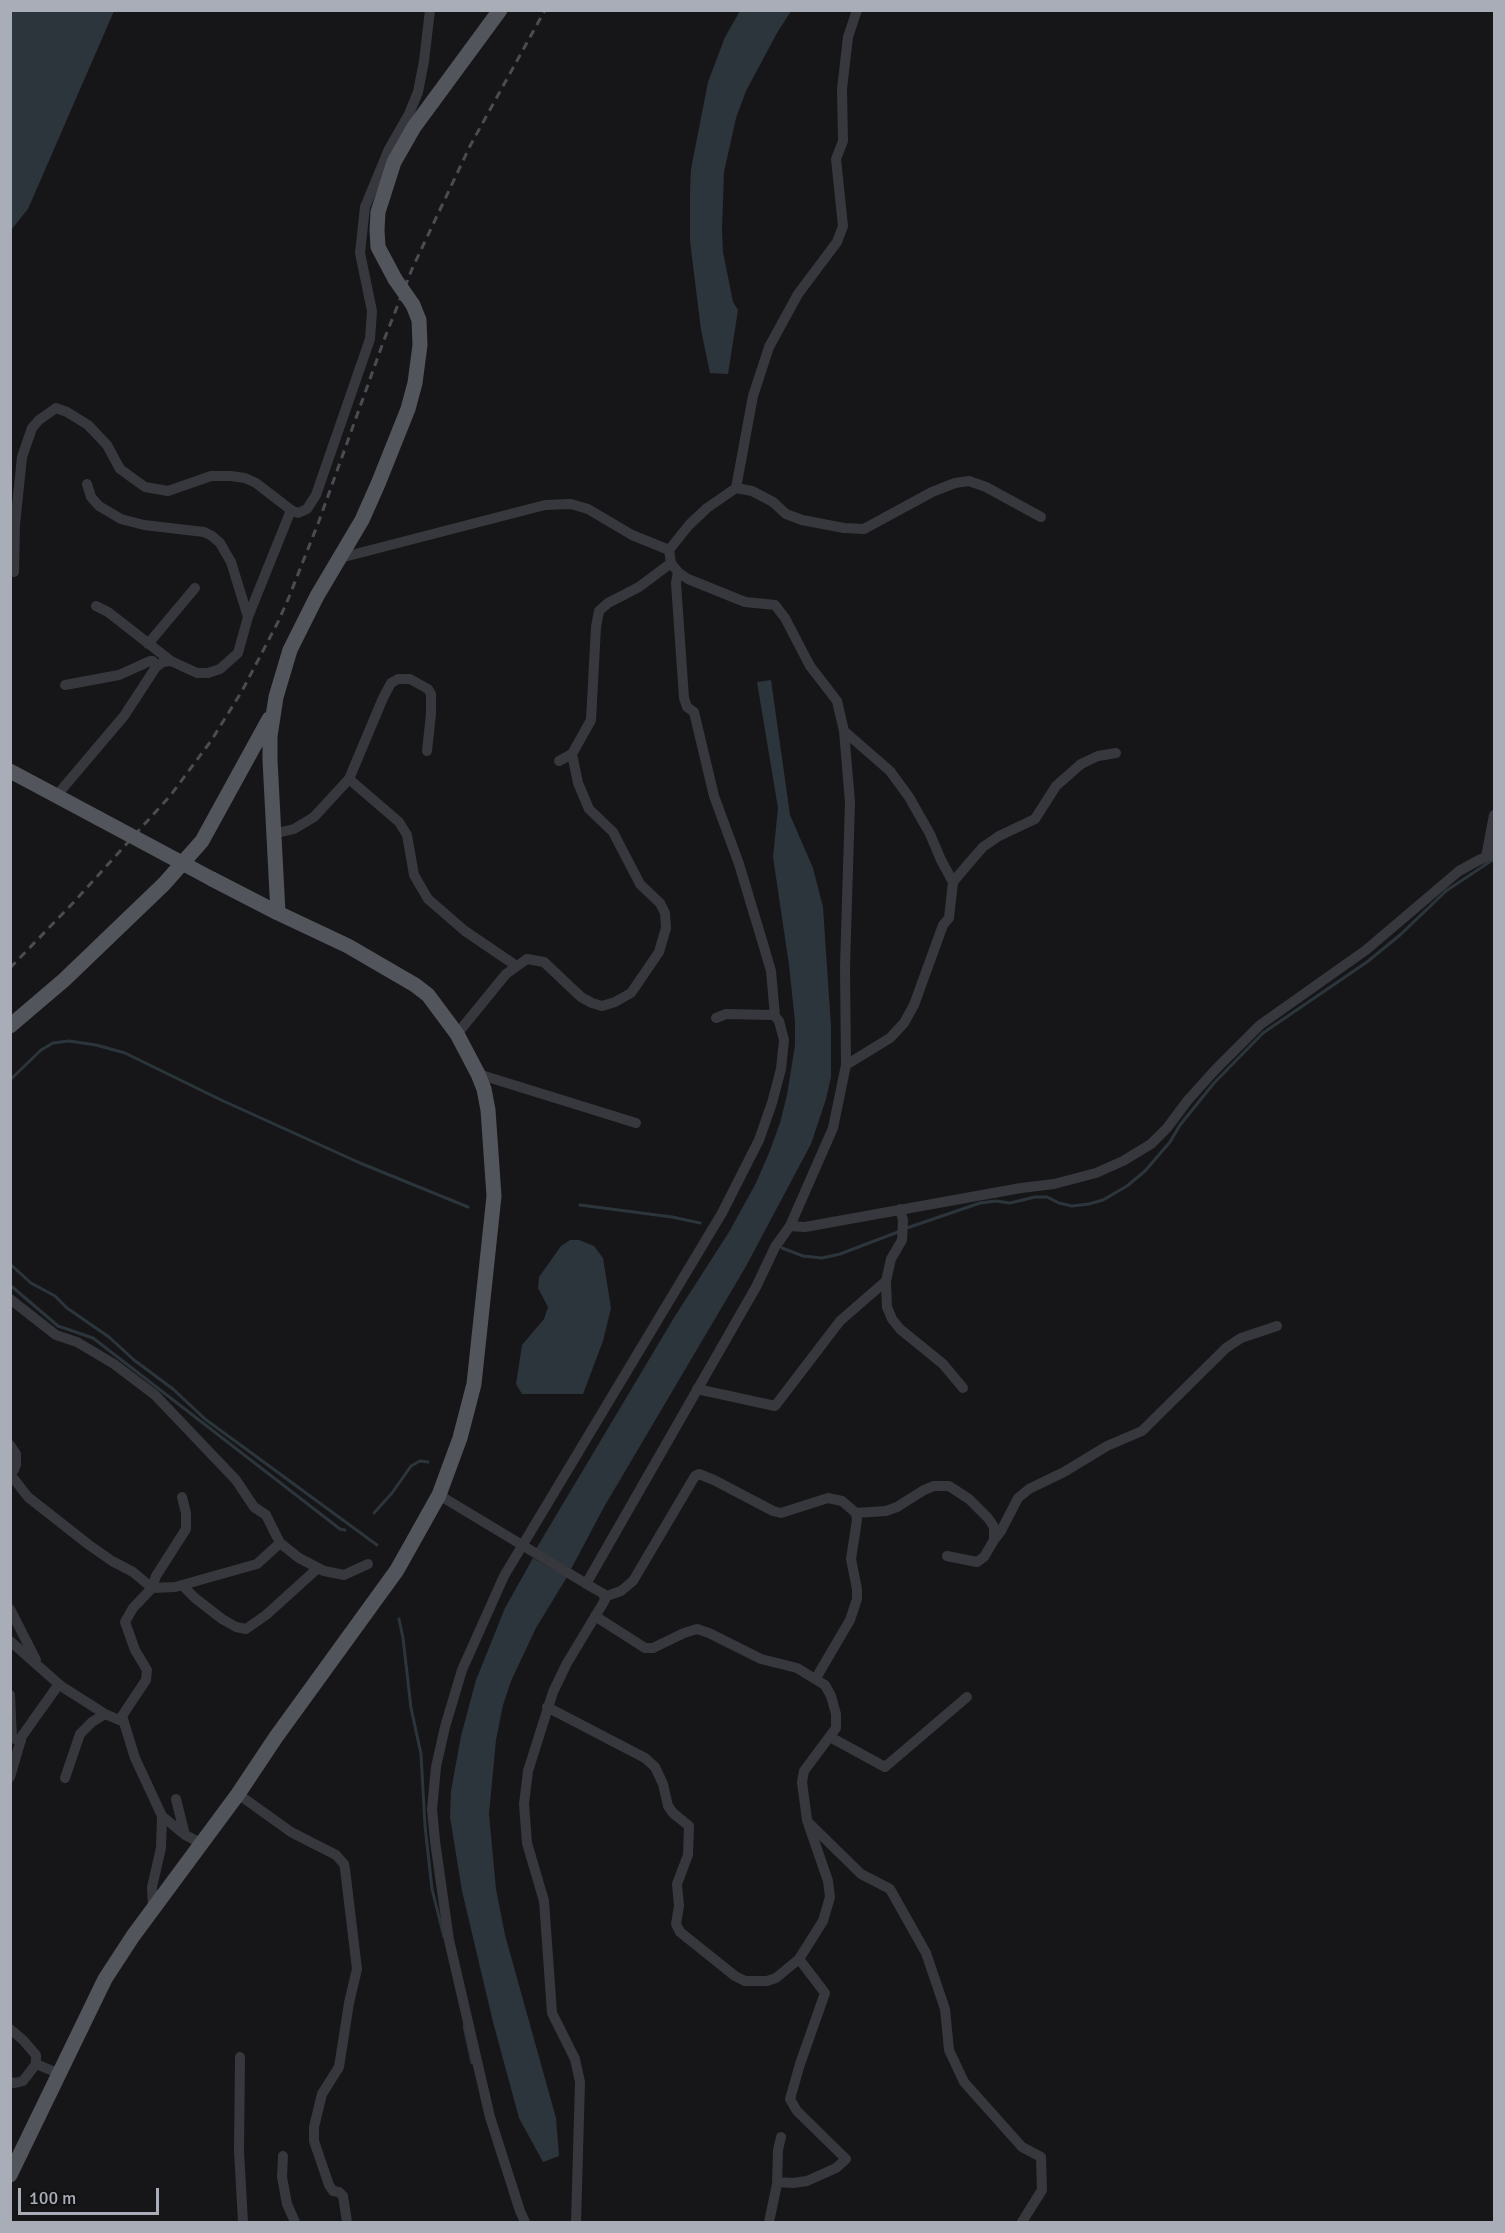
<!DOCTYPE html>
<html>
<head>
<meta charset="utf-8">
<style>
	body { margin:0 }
	#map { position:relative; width:1505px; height:2233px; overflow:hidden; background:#161618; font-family:Signika,sans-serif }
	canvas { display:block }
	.frame { position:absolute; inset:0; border:12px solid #a8adb8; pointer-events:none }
	.scale { position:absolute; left:18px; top:2188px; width:141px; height:27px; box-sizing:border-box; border:3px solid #a8adb8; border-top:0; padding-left:8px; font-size:18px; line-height:21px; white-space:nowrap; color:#a8adb8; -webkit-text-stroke:4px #111113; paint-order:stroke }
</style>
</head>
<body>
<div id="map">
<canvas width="1505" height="2233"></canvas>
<div class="frame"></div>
<div class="scale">100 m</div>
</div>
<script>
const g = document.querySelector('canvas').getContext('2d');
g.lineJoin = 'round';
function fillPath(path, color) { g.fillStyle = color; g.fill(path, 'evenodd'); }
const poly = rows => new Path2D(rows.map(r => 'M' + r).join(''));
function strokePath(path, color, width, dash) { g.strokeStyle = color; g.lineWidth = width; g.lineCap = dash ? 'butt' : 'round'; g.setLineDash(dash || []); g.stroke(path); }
const water = poly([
	[11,10,114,11,28,209,11,230],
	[740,11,791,11,777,33,746,91,736,118,724,172,722,230,723,252,733,302,738,310,728,374,710,373,701,330,690,241,690,191,691,169,708,82,725,37],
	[771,680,790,815,813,868,823,907,831,1027,831,1077,826,1099,811,1144,745,1268,604,1507,571,1569,536,1549,675,1316,729,1232,756,1183,769,1153,780,1123,787,1095,795,1045,795,1022,789,965,773,857,778,808,757,682],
	[570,1240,579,1240,594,1246,603,1258,611,1308,603,1341,583,1394,522,1394,516,1384,522,1345,544,1319,548,1307,538,1288,539,1277,561,1246],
	[533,1558,567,1577,536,1628,511,1681,503,1705,496,1740,489,1814,496,1889,505,1935,556,2118,559,2156,543,2162,519,2118,493,2022,462,1891,450,1817,451,1791,461,1736,476,1680,505,1608]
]);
const stream = poly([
	[10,1080,41,1050,53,1043,69,1041,96,1045,125,1053,219,1099,360,1163,468,1207],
	[580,1205,672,1217,700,1223],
	[904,1229,980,1203,996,1201,1010,1203,1035,1197,1047,1197,1059,1203,1072,1206,1089,1204,1103,1200,1127,1186,1145,1171,1170,1142,1180,1125,1214,1083,1263,1033,1367,962,1400,935,1446,891,1494,859],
	[782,1248,803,1256,822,1258,840,1254,898,1232],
	[10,1264,31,1283,55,1296,67,1308,109,1337,134,1360,173,1389,205,1419,377,1545],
	[10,1285,58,1326,93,1338,340,1529,345,1530],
	[374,1513,392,1493,411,1466,420,1461,428,1462],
	[399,1619,403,1638,411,1708,421,1754,425,1826,432,1889,444,1937],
	[464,2026,472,2063]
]);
const minor = poly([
	[87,484,91,497,99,506,121,519,144,525,204,532,212,536,220,543,231,562,248,617],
	[736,488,753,396,769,347,798,294,837,242,843,226,836,159,843,141,842,89,848,37,857,10],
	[340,558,545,505,571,504,588,509,632,535,669,550],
	[14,572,15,525,22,457,32,428,39,420,56,408,67,412,88,425,107,445,120,469,145,487,168,491,211,476,231,476,245,478,256,483,291,510,298,513,307,509,316,495,370,339,372,311,360,253,365,207,389,149,409,114,418,92,424,61,430,10],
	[678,572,676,583,684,698,687,707,694,712,714,796,739,864,764,947,771,971,775,1016],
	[96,606,108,612,171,661],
	[148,644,195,588],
	[65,685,119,675,150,661,153,661,156,667],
	[844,731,890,771,909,797,930,834,941,860,953,882],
	[559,761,572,754,591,720,596,627,599,611,608,603,639,587,671,563],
	[349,779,399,822,407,835,414,875,428,899,465,931,515,965],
	[57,795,124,716,156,667,163,662,171,661,197,673,208,673,220,669,238,653,248,617,291,510],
	[273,834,294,829,314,817,349,779,383,698,391,683,398,679,410,679,428,689,431,694,431,714,427,751],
	[1486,857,1494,815],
	[457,1034,506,974,527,959,544,962,581,997,592,1003,602,1006,615,1002,631,993,659,952,666,928,665,913,660,903,640,884,613,832,589,809,578,783,572,754],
	[846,1065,890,1038,904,1023,914,1005,943,925,949,918,953,882,969,863,983,847,999,836,1035,819,1056,786,1081,764,1098,756,1116,753],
	[478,1074,636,1123],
	[900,1209,903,1220,902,1240,891,1259,886,1281,887,1307,892,1319,900,1329,943,1364,963,1388],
	[790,1226,805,1227,1021,1188,1054,1184,1096,1173,1123,1161,1151,1144,1167,1128,1188,1100,1215,1070,1260,1025,1366,950,1459,871,1479,860,1494,854],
	[10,1299,56,1335,77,1342,114,1364,155,1395,236,1480,254,1507,266,1515,280,1543,299,1558,324,1571,344,1575,368,1564],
	[697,1389,775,1406,840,1321,886,1281],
	[10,1445,16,1454,16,1465,14,1470,10,1471],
	[10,1474,28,1497,89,1545,112,1561,133,1572,152,1588,156,1576,186,1529,186,1513,182,1497],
	[439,1495,595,1589,604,1594,605,1600,567,1663,553,1692,528,1771,524,1804,527,1843,544,1901,552,2013,575,2059,580,2082,576,2222],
	[856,1513,886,1511,897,1507,924,1490,934,1486,949,1486,969,1499,988,1518,994,1527,994,1540,984,1557,977,1562,947,1556],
	[994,1540,1001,1531,1018,1498,1029,1489,1064,1472,1107,1446,1142,1431,1226,1348,1241,1338,1277,1326],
	[586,1584,756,1287,775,1247,790,1226,833,1128,846,1065,845,967,850,802,844,731,837,701,810,666,785,618,775,605,745,602,688,579,678,572,671,563,669,550,689,525,707,508,736,488,752,491,773,502,786,514,802,520,844,528,864,529,932,492,955,483,969,481,986,487,1041,517],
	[182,1585,195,1598,222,1619,236,1627,246,1629,266,1615,318,1568],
	[604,1597,621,1591,633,1581,695,1476,699,1474,714,1480,773,1511,781,1513,828,1498,842,1501,856,1513,857,1520,851,1559,857,1589,857,1599,850,1620,816,1678],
	[10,1609,36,1660],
	[10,1641,61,1686,105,1714,124,1722],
	[10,1695,12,1738,21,1741],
	[547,1707,645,1758,655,1767,663,1784,668,1806,673,1813,689,1826,688,1855,677,1884,679,1906,676,1924,680,1932,735,1976,745,1981,767,1981,776,1978,799,1959,823,1921,830,1897,828,1881,807,1820,802,1782,804,1771,836,1728,836,1714,831,1696,825,1685,797,1668,761,1659,709,1633,697,1629,684,1633,653,1648,645,1648,595,1616],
	[830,1737,885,1767,967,1697],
	[10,1777,22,1736,59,1684],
	[65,1778,80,1734,92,1722,105,1714],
	[238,1794,291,1832,336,1855,344,1864,345,1869,357,1969,349,2003,339,2067,322,2094,314,2127,314,2141,329,2185,333,2191,339,2192,343,2196,347,2222],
	[176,1799,185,1835],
	[809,1823,861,1874,890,1889,926,1953,945,2009,949,2050,964,2082,1022,2147,1041,2157,1042,2190,1022,2222],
	[201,1843,185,1835,162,1816,135,1758,122,1716,146,1680,147,1670,135,1650,125,1622,133,1608,152,1588,175,1587,257,1564,280,1543],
	[153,1909,152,1887,161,1848,162,1816],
	[10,2029,23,2040,36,2055,36,2064],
	[240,2057,239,2151,243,2222],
	[10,2082,15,2083,23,2081,36,2064,60,2074],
	[283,2156,282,2177,287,2204,295,2222],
	[777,2182,793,2183,807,2181,836,2168,846,2159,797,2111,790,2099,800,2064,825,1993,799,1959],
	[525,2222,520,2211,490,2117,449,1940,435,1841,432,1809,436,1767,445,1727,462,1670,504,1576,722,1213,759,1140,772,1103,781,1069,784,1040,779,1021,775,1016,771,1015,726,1014,716,1018],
	[769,2222,777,2184,778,2150,781,2137]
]);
const primary = poly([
	[395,279,378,247,377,230,378,212,394,162,414,127,500,10],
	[10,771,98,818],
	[278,913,270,760,270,736,276,697,290,650,317,596,362,520,378,484,408,409,415,383,420,345,419,320,413,305],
	[10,1026,64,980,164,884,202,841,269,719],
	[10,2175,105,1979,133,1936,238,1794,276,1737,397,1570,439,1495,460,1438,474,1384,494,1196,488,1110,484,1089,478,1074,457,1034,428,995,415,985,348,946,278,913,212,879]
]);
const rail = poly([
	[10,968,73,903,170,796,211,741,242,691,278,622,289,597,319,521,384,340,412,269,470,146,545,10]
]);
const primaryBridge = poly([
	[395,279,413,305],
	[98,818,212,879]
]);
fillPath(water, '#2c353c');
strokePath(stream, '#2c353c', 3);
strokePath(minor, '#37383d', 10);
strokePath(primary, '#53555c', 15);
strokePath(rail, '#4a4c52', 3, [8, 6]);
strokePath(primaryBridge, '#53555c', 15);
</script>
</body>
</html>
